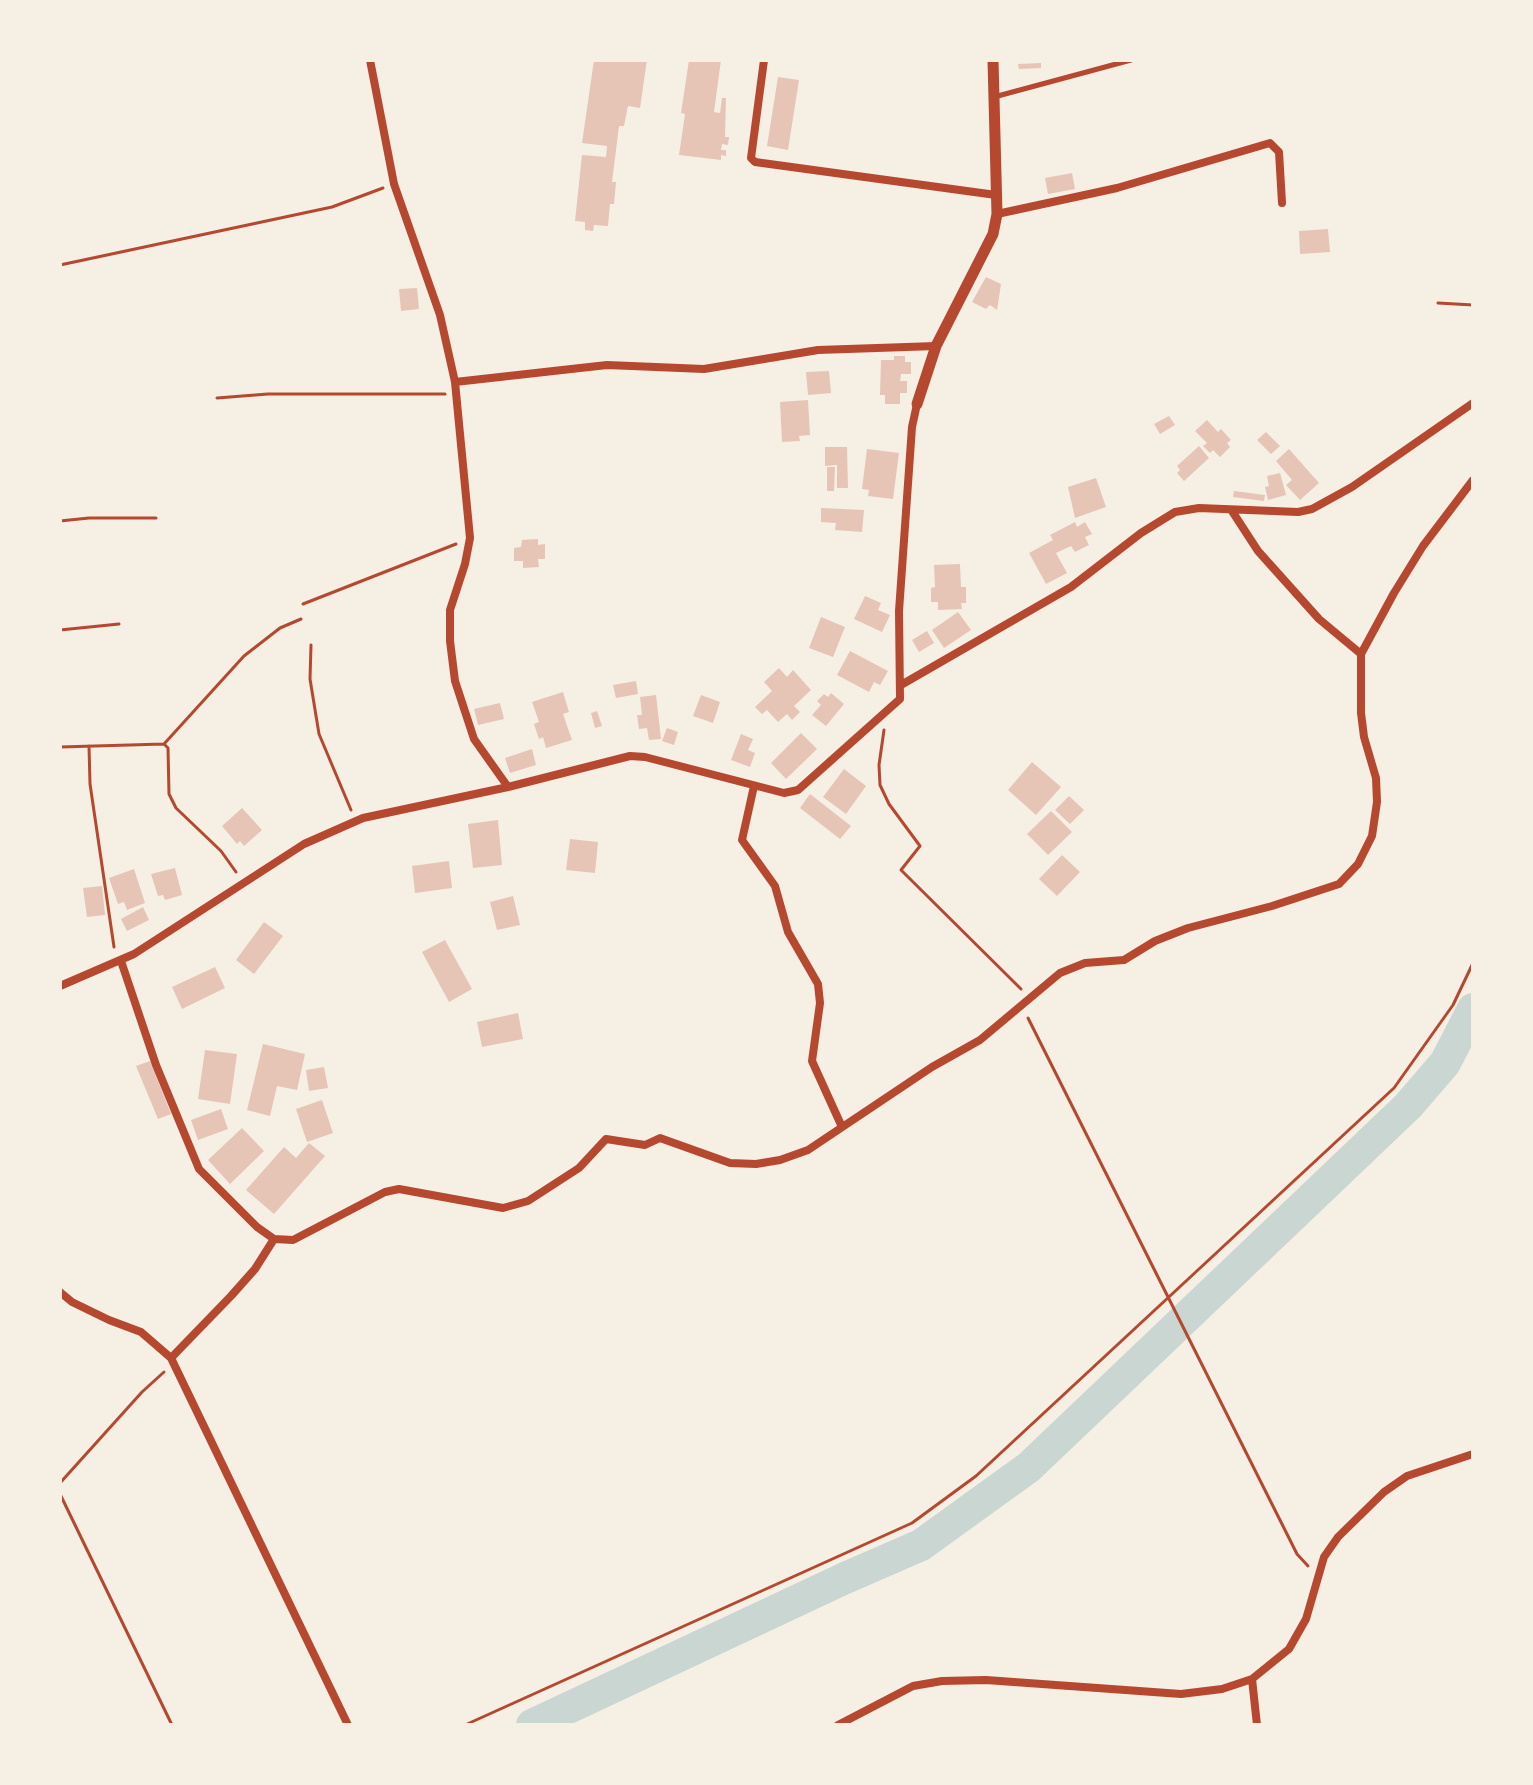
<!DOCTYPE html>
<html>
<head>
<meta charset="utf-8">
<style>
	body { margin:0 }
	#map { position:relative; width:1533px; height:1785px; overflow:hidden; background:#f6efe4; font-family:Montserrat,sans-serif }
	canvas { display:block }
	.frame { position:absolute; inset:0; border:62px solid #f6efe4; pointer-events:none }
</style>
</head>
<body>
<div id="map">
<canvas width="1533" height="1785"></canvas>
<div class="frame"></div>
</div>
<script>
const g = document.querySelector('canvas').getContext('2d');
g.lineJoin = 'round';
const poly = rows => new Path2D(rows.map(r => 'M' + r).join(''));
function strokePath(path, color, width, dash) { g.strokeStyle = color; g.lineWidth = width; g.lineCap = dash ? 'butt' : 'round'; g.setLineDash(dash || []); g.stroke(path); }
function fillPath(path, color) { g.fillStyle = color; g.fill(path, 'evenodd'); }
const river = poly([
	[532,1725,843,1579,921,1545,1029,1467,1408,1106,1445,1063,1473,1009]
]);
const building = poly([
	[594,60,647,60,640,108,628,106,624,126,619,126,612,182,616,182,614,204,610,204,608,226,594,225,593,231,585,230,585,222,575,221,582,155,606,157,607,146,582,143],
	[689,60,721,60,714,112,720,113,722,98,726,98,725,137,729,137,728,145,722,144,721,150,726,150,726,156,721,155,721,160,679,155,685,114,681,113],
	[1041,63,1041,68,1019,69,1018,64],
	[778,77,799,80,788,150,767,146],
	[1072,173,1075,189,1048,194,1045,178],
	[1328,229,1330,252,1300,254,1299,231],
	[986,277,1001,284,997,310,990,305,986,309,972,302],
	[417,288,419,309,401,311,399,289],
	[894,356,905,356,905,362,911,362,911,374,901,374,900,381,907,381,907,393,900,393,900,404,885,404,885,395,880,395,881,360,894,360],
	[829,371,831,393,808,395,806,372],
	[808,400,810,435,799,436,800,441,782,442,780,402],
	[1169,416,1175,425,1160,434,1154,424],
	[1207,420,1218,432,1221,429,1231,440,1227,443,1230,447,1220,457,1213,450,1210,453,1203,446,1207,443,1195,431],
	[1266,432,1280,446,1271,454,1257,440],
	[1199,446,1209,458,1184,481,1177,473,1180,470,1177,466],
	[825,447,847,447,848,488,837,488,837,465,825,466],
	[867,449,899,453,893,499,868,496,869,490,862,489],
	[1289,449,1319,483,1300,500,1286,485,1292,480,1276,461],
	[827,467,835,467,834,491,827,491],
	[1280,473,1286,495,1268,500,1265,487,1269,486,1267,476],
	[1096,478,1106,507,1075,518,1068,487],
	[1234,491,1265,495,1264,501,1233,497],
	[821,508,864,510,862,532,835,530,836,523,821,522],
	[1075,522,1077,527,1085,522,1092,534,1085,537,1089,545,1075,552,1071,546,1056,553,1067,573,1046,584,1029,553,1053,540,1050,535],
	[538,539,538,545,545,544,545,559,538,559,539,567,523,568,523,561,514,561,514,548,521,547,522,540],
	[960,564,961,587,966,587,966,603,961,603,962,609,938,610,938,602,931,602,931,588,935,587,934,565],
	[865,596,881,603,878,610,890,615,882,632,854,619],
	[958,612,971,630,944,648,932,630],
	[821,617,845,627,833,657,809,648],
	[927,631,934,643,919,652,912,640],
	[850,651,888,671,880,685,874,682,869,692,837,675],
	[779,668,787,677,793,670,811,690,794,706,800,712,792,720,787,714,778,722,767,710,762,714,755,707,772,691,764,682],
	[636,681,638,694,616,698,613,685],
	[563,692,569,712,563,714,572,740,546,748,543,737,539,739,534,724,539,722,532,702],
	[831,693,844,704,826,726,812,715,821,705,817,701,824,694,828,697],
	[656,695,661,739,649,740,647,728,639,729,637,715,642,715,640,697],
	[701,695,720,702,713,723,693,716],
	[500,703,504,719,478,725,474,709],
	[597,711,602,726,595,728,591,713],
	[667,728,678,732,674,745,662,741],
	[801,733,817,749,786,779,771,763],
	[741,734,753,739,748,750,755,753,750,767,731,760],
	[532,749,536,765,510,773,505,758],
	[1032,762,1061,787,1036,815,1008,790],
	[844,769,866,786,846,814,823,797],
	[810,794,851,826,840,839,800,808],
	[1069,796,1084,810,1070,824,1055,810],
	[242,808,262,830,244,846,240,841,237,844,222,826],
	[1051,811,1072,832,1048,855,1027,834],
	[498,820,502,865,473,868,468,824],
	[570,839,598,842,595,873,566,870],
	[1062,855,1080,872,1057,896,1039,879],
	[449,861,452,888,415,893,412,866],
	[175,868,182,895,165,900,163,895,158,896,151,874],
	[134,869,145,903,127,910,124,902,118,904,109,878],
	[102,886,105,915,87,917,83,888],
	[513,896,520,925,497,930,490,902],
	[143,907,149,920,127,931,121,919],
	[264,922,283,936,254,974,236,960],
	[445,940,472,989,449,1002,422,952],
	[215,967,225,988,182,1009,172,987],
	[518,1013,523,1039,482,1047,477,1022],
	[263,1044,305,1054,297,1090,277,1086,270,1116,247,1110],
	[205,1050,237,1054,230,1104,198,1099],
	[150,1061,171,1114,158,1119,136,1066],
	[324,1067,328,1088,309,1091,306,1070],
	[322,1100,333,1133,307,1142,296,1109],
	[221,1109,228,1129,198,1140,191,1120],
	[242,1128,264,1151,230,1184,208,1160],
	[309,1143,325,1156,274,1214,246,1190,284,1147,296,1158]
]);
const path = poly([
	[60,265,332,207,383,188],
	[1438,303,1473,305],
	[217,398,268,394,445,394],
	[60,521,89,518,156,518],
	[303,604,456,544],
	[60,630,119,624],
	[311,645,310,679,319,734,351,810],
	[884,730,879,765,880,785,889,804,920,846,901,870,1021,989],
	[164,744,244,656,280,628,301,619],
	[89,746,90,784,114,947],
	[60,747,164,744,168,748,169,794,176,808,221,851,236,872],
	[1028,1018,1297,1554,1308,1566],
	[60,1483,142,1392,164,1372],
	[60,1494,172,1725],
	[465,1725,912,1523,976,1476,1394,1088,1453,1005,1473,963]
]);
const service = poly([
	[994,97,1131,60]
]);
const minor = poly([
	[370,60,394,184,440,315,455,382,470,538,465,564,450,610,450,641,455,681,474,739,508,787],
	[764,60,751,158,755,162,996,195],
	[997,214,1117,188,1270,143,1279,152,1282,203],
	[455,382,607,365,704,369,818,350,936,346],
	[1232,511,1258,551,1319,619,1361,654],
	[901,685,1071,587,1141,533,1175,512,1199,508,1298,512,1312,509,1352,487,1473,403],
	[754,786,742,840,775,886,788,932,818,984,820,1003,812,1061,842,1127],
	[121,961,156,1065,199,1169,257,1227,274,1239,293,1240,385,1192,399,1189,503,1208,528,1201,579,1168,606,1139,645,1145,660,1138,730,1163,756,1164,780,1160,808,1150,932,1067,980,1040,1060,973,1085,963,1124,960,1155,941,1188,928,1272,906,1339,884,1358,864,1372,836,1377,802,1376,778,1364,737,1361,713,1361,654,1394,593,1423,546,1473,480],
	[60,986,134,954,304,844,363,818,508,787,630,756,645,757,784,793,798,790,900,699,899,611,912,427,917,404],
	[60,1292,72,1302,109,1320,141,1332,171,1358,348,1725],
	[171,1358,231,1296,255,1269,274,1239],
	[1252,1679,1257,1725],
	[838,1725,913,1686,942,1681,986,1680,1181,1694,1222,1689,1252,1679,1289,1649,1306,1619,1324,1557,1338,1537,1384,1492,1407,1476,1473,1454]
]);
const tertiary = poly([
	[917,404,936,346,993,234,997,214,993,60]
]);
strokePath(river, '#c9d6d2', 32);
fillPath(building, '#e6c5b7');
strokePath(path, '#b5482f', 3);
strokePath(service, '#b5482f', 5);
strokePath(minor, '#b5482f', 8);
strokePath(tertiary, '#b5482f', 11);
</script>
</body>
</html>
